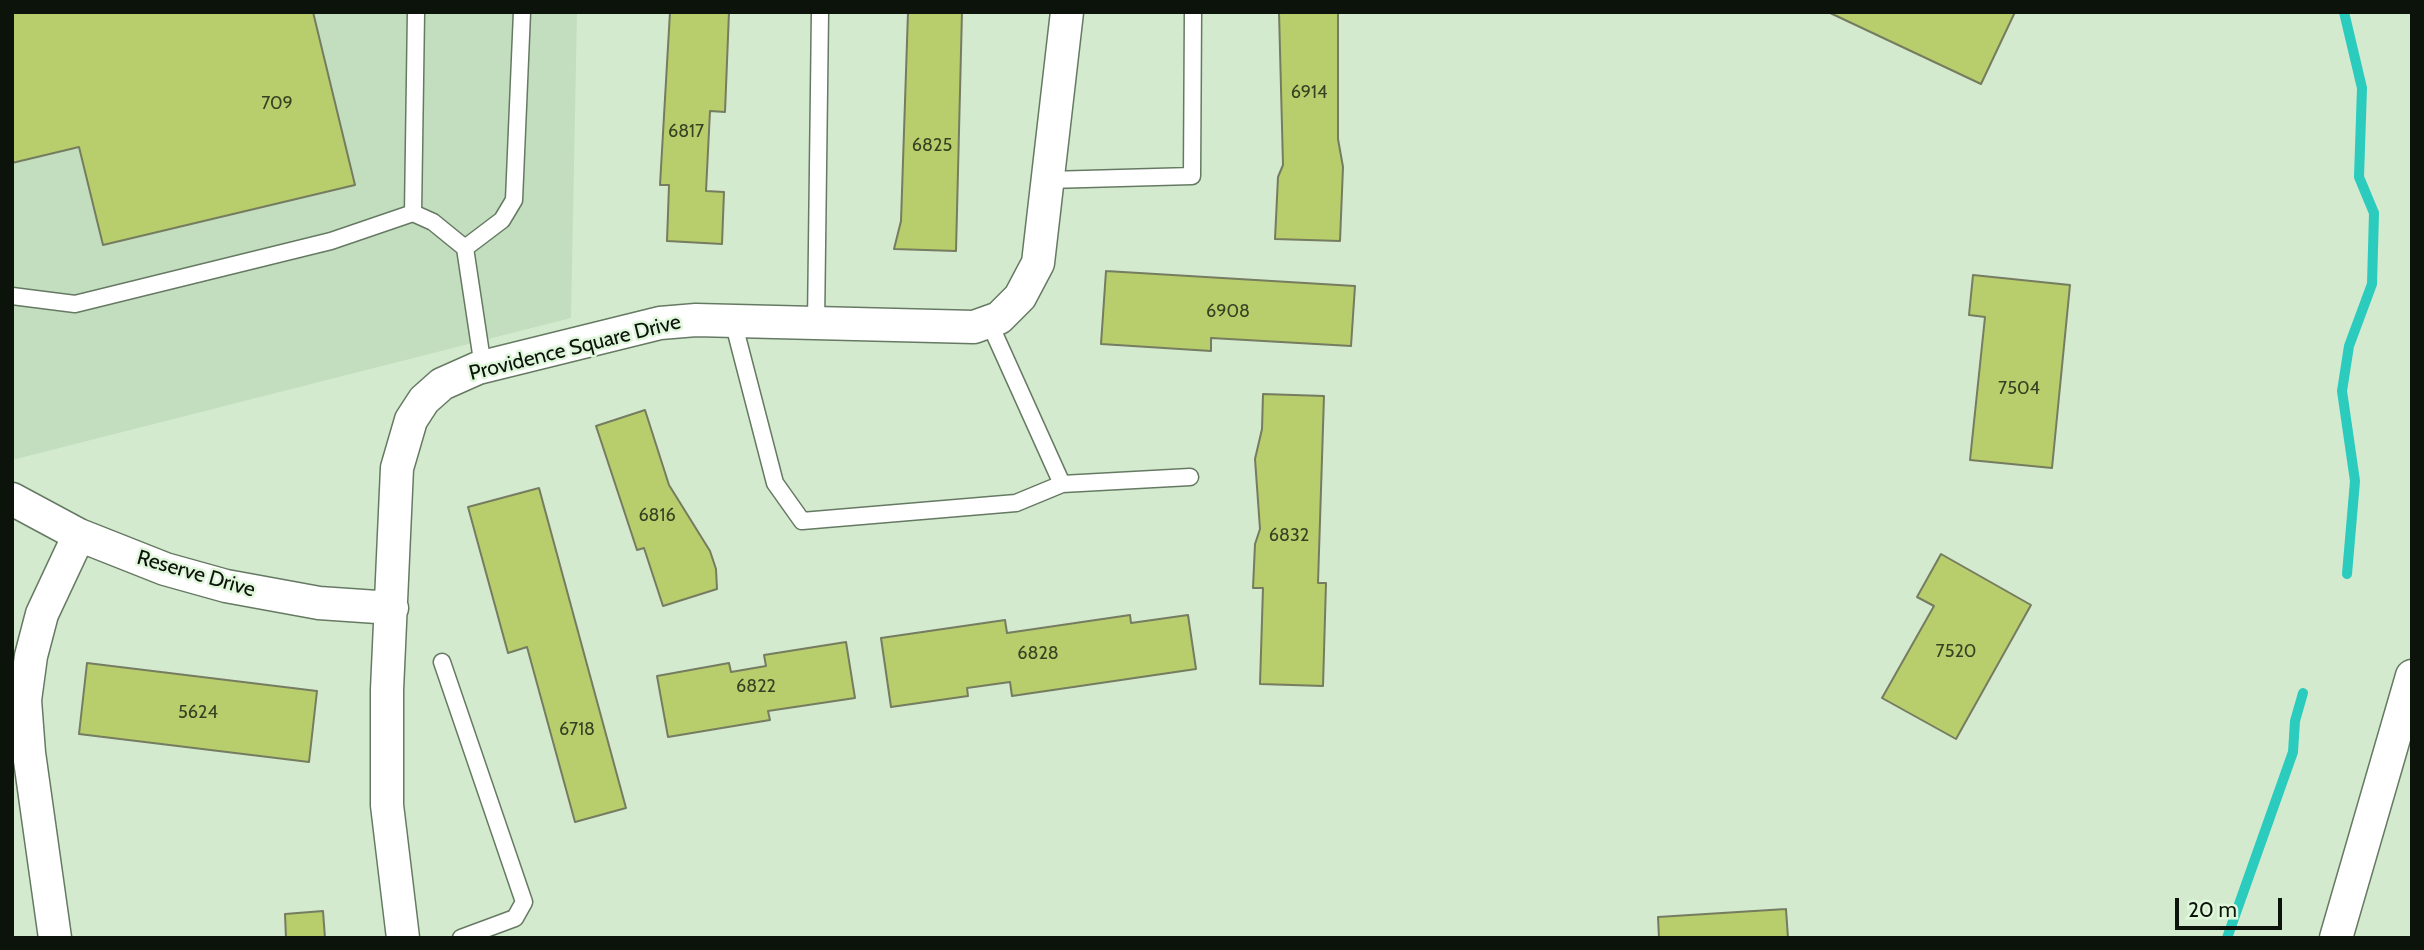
<!DOCTYPE html>
<html>
<head>
<meta charset="utf-8">
<style>
	body { margin:0 }
	#map { position:relative; width:2424px; height:950px; overflow:hidden; background:#d3eacf; font-family:Cabin,sans-serif }
	canvas { display:block }
	.frame { position:absolute; inset:0; border:14px solid #0b130a; pointer-events:none }
	.scale { position:absolute; left:2175px; top:898px; width:107px; height:32px; box-sizing:border-box; border:4px solid #0b130a; border-top:0; padding-left:9px; font-size:21px; line-height:24px; white-space:nowrap; color:#0b130a; -webkit-text-stroke:5px #e0f7dc; paint-order:stroke }
</style>
</head>
<body>
<div id="map">
<canvas width="2424" height="950"></canvas>
<div class="frame"></div>
<div class="scale">20 m</div>
</div>
<script>
const g = document.querySelector('canvas').getContext('2d');
g.lineJoin = 'round';
function fillPath(path, color) { g.fillStyle = color; g.fill(path, 'evenodd'); }
const poly = rows => new Path2D(rows.map(r => 'M' + r).join(''));
function strokePath(path, color, width, dash) { g.strokeStyle = color; g.lineWidth = width; g.lineCap = dash ? 'butt' : 'round'; g.setLineDash(dash || []); g.stroke(path); }
function label(font, color, halo, rows, align = 'center') {
  g.font = font + ' Cabin,sans-serif'; g.lineWidth = 5; g.setLineDash([]); g.textBaseline = 'middle'; g.strokeStyle = halo; g.fillStyle = color; for (const [text, x, y, turn = 0] of rows) {
    g.save(); g.translate(x, y); g.rotate((+turn || 0) * Math.PI / 180); g.textAlign = isNaN(turn) ? turn : align; if (halo) g.strokeText(text, 0, 0); g.fillText(text, 0, 0); g.restore();
  }
}
const built = poly([
	[12,12,577,12,571,318,12,460]
]);
const stream = poly([
	[2344,12,2362,88,2359,177,2374,213,2372,284,2349,346,2342,391,2355,481,2347,574],
	[2227,938,2293,752,2295,721,2303,693]
]);
const building = poly([
	[12,12,313,12,355,185,103,245,79,147,12,163,12,12],
	[670,12,729,12,725,112,710,111,706,191,724,192,722,244,667,241,669,185,660,185,670,12],
	[908,12,962,12,956,251,894,249,901,221,908,12],
	[1279,12,1338,12,1338,139,1343,167,1340,241,1275,239,1278,177,1283,165,1279,12],
	[1828,12,2015,12,1981,84,1828,12],
	[1106,271,1355,286,1351,346,1211,338,1211,351,1101,344,1106,271],
	[1973,275,2070,285,2052,468,1970,460,1985,317,1969,315,1973,275],
	[1263,394,1324,396,1318,583,1326,583,1323,686,1260,684,1263,588,1253,588,1255,544,1260,529,1255,459,1262,429,1263,394],
	[645,410,669,485,710,551,716,569,717,589,663,606,644,548,637,550,596,426,645,410],
	[539,488,626,808,575,822,527,647,508,653,468,507,539,488],
	[1941,554,2031,605,1956,739,1882,698,1934,606,1917,597,1941,554],
	[1130,615,1131,623,1188,615,1196,669,1012,696,1010,682,967,688,968,696,891,707,881,638,1005,620,1007,633,1130,615],
	[846,642,855,698,768,711,770,720,668,737,657,676,729,663,731,672,766,666,764,655,846,642],
	[87,663,317,691,309,762,79,734,87,663],
	[1786,909,1788,938,1659,938,1658,917,1786,909],
	[323,911,325,938,286,938,285,914,323,911]
]);
const lane = poly([
	[416,12,413,213,433,222,465,248],
	[1049,180,1192,176,1193,12],
	[12,296,75,304,331,241,413,213],
	[733,321,775,483,802,521,1016,503,1062,484],
	[989,322,1062,484,1190,477],
	[816,323,820,12],
	[483,367,465,248,502,220,514,200,522,12],
	[442,662,524,902,515,918,461,938]
]);
const street = poly([
	[12,499,79,535,165,569,226,586,319,603,392,608],
	[55,938,29,753,25,700,31,656,42,614,79,535],
	[403,938,387,805,387,690,397,468,411,420,424,400,442,384,478,368,660,323,696,320,974,327,999,318,1020,297,1038,263,1067,12],
	[2336,938,2412,676]
]);
const numberNames = [
	["6914",1309,93],
	["709",277,104],
	["6817",686,132],
	["6825",932,146],
	["6908",1228,312],
	["7504",2019,389],
	["6816",657,516],
	["6832",1289,536],
	["7520",1956,652],
	["6828",1038,654],
	["6822",756,687],
	["5624",198,713],
	["6718",577,730]
];
const streetNames = [
	["Providence Square Drive",575,348,-14],
	["Reserve Drive",196,574,16]
];
fillPath(built, '#c2debe');
strokePath(stream, '#2bcbbd', 10);
fillPath(building, '#b8cd6c');
strokePath(building, '#757c60', 2);
strokePath(lane, '#667a63', 19);
strokePath(street, '#667a63', 35);
strokePath(lane, '#fff', 16);
strokePath(street, '#fff', 32);
label('18px', '#364222', null, numberNames);
label('21px', '#0b130a', '#e0f7dc', streetNames);
</script>
</body>
</html>
